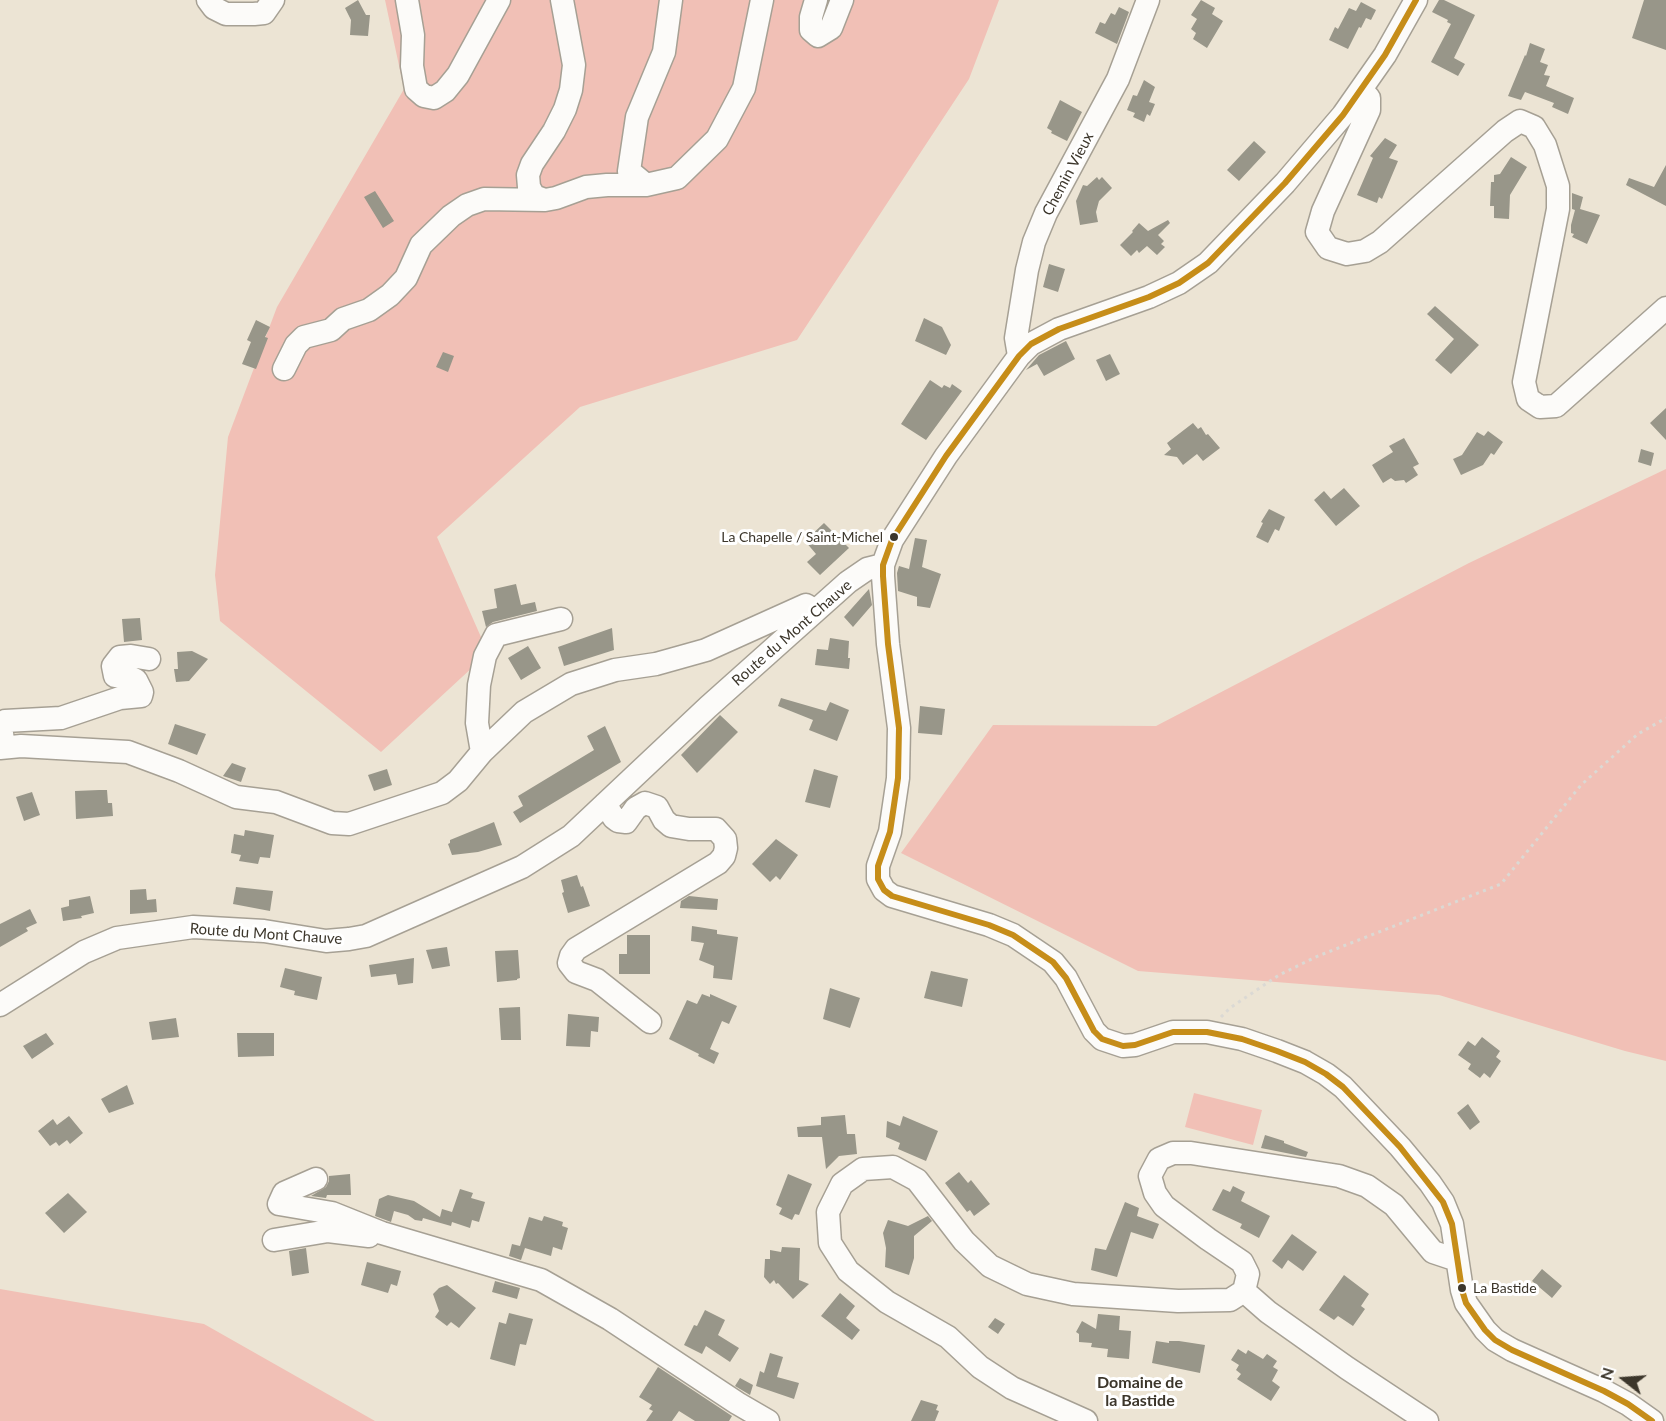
<!DOCTYPE html>
<html>
<head>
<meta charset="utf-8">
<style>
	body { margin:0 }
	#map { position:relative; width:1666px; height:1421px; overflow:hidden; background:#ece4d4; font-family:Lato,sans-serif }
	canvas { display:block }
	.north { position:absolute; left:1594px; top:1349px; width:60px; height:60px; -webkit-text-stroke:4px #fff; paint-order:stroke; rotate:287deg; font-size:16px; font-weight:700; line-height:24px; text-align:center; color:#3c362b }
	.north::after { content:''; display:block; margin:auto; width:21px; height:27px; background:#3c362b; clip-path:polygon(50% 0,100% 100%,50% 72%,0 100%) }
</style>
</head>
<body>
<div id="map">
<canvas width="1666" height="1421"></canvas>
<div class="north">N</div>
</div>
<script>
const g = document.querySelector('canvas').getContext('2d');
g.lineJoin = 'round';
function fillPath(path, color) { g.fillStyle = color; g.fill(path, 'evenodd'); }
const poly = rows => new Path2D(rows.map(r => 'M' + r).join(''));
function strokePath(path, color, width, dash) { g.strokeStyle = color; g.lineWidth = width; g.lineCap = dash ? 'butt' : 'round'; g.setLineDash(dash || []); g.stroke(path); }
function label(font, color, halo, rows, align = 'center') {
  g.font = font + ' Lato,sans-serif'; g.lineWidth = 6; g.setLineDash([]); g.textBaseline = 'middle'; g.strokeStyle = halo; g.fillStyle = color; for (const [text, x, y, turn = 0] of rows) {
    g.save(); g.translate(x, y); g.rotate((+turn || 0) * Math.PI / 180); g.textAlign = isNaN(turn) ? turn : align; if (halo) g.strokeText(text, 0, 0); g.fillText(text, 0, 0); g.restore();
  }
}
const green = poly([
	[385,0,999,0,969,79,797,340,580,407,437,537,488,653,381,752,220,621,215,575,228,437,277,307,404,89],
	[1666,469,1666,1061,1625,1051,1439,995,1138,971,901,853,993,725,1156,726,1469,563],
	[1194,1093,1262,1110,1253,1145,1185,1127],
	[0,1289,204,1324,375,1421,0,1421]
]);
const building = poly([
	[358,0,366,15,370,15,368,36,350,35,351,20,345,8],
	[1201,0,1215,8,1212,14,1223,21,1207,48,1193,39,1196,33,1191,29,1197,19,1191,15],
	[1439,0,1444,0,1475,15,1454,58,1465,64,1458,76,1431,62,1451,24,1447,22,1448,20,1432,12],
	[1644,0,1666,0,1666,50,1632,38],
	[1361,2,1376,10,1371,20,1366,18,1361,28,1359,27,1348,49,1329,40,1335,27,1338,29,1349,8,1356,11],
	[1119,7,1129,12,1117,44,1095,33,1100,22,1105,24,1111,13,1115,15],
	[1530,43,1545,49,1540,62,1548,65,1544,75,1550,76,1546,86,1574,98,1568,114,1552,107,1554,103,1525,92,1521,100,1508,96,1525,55,1526,56],
	[1144,80,1155,87,1149,102,1155,104,1150,116,1147,114,1144,122,1133,117,1135,113,1127,110,1133,95,1137,96],
	[1060,100,1082,112,1067,141,1051,133,1052,131,1047,128],
	[1385,138,1397,145,1389,158,1398,161,1382,199,1379,197,1377,203,1357,195,1373,158,1370,156],
	[1254,141,1266,152,1239,181,1227,170],
	[1511,157,1527,167,1510,195,1509,219,1494,218,1494,206,1490,206,1491,182,1494,182,1494,175,1500,174],
	[1666,165,1666,206,1626,185,1629,178,1654,187],
	[1097,177,1099,180,1102,177,1112,188,1099,201,1096,212,1098,222,1080,225,1076,201,1083,185,1087,186],
	[375,191,394,221,383,228,364,197],
	[1572,193,1583,197,1580,209,1600,215,1587,244,1572,237,1574,234,1571,233,1571,225,1575,210,1572,209],
	[1168,220,1170,223,1158,235,1164,241,1161,244,1165,247,1157,255,1147,246,1139,253,1137,250,1131,256,1120,245,1133,232,1132,231,1139,223,1148,231],
	[1049,264,1065,269,1058,292,1043,287],
	[1435,306,1479,345,1451,374,1435,360,1454,339,1427,314],
	[924,318,942,327,951,345,946,355,915,341],
	[256,320,270,327,265,337,268,338,256,369,242,364,251,342,247,340],
	[1066,341,1075,359,1044,376,1037,364,1026,370,1039,355],
	[443,352,454,356,448,372,436,367],
	[1110,354,1120,374,1106,381,1096,360],
	[930,380,942,388,944,385,950,388,952,384,962,391,926,440,901,424],
	[1666,408,1666,440,1650,423],
	[1193,423,1198,429,1201,427,1206,435,1208,434,1220,448,1203,461,1197,454,1183,465,1177,457,1164,455,1171,449,1167,443],
	[1488,431,1503,442,1494,455,1491,453,1483,465,1461,475,1453,459,1462,455,1477,432,1484,436],
	[1404,438,1419,464,1413,467,1418,475,1406,483,1404,480,1395,481,1391,478,1383,483,1372,465,1393,452,1389,446],
	[1641,449,1654,453,1651,466,1638,462],
	[1344,488,1360,506,1336,526,1314,500,1324,491,1331,499],
	[1269,509,1285,517,1279,531,1275,529,1268,543,1256,537,1263,523,1261,522],
	[824,523,849,548,820,575,807,562,816,554,805,541],
	[915,538,927,540,922,567,941,574,930,608,917,606,917,597,898,591,897,573,899,566,909,569],
	[516,584,521,605,535,602,537,611,493,622,486,627,482,611,497,608,494,589],
	[869,589,872,605,853,627,844,617],
	[140,618,142,640,124,642,122,619],
	[612,628,614,650,564,666,558,647],
	[830,638,849,641,848,658,850,658,849,669,815,665,817,649,828,650],
	[528,646,541,668,521,680,508,658],
	[192,651,208,659,189,681,176,682,174,669,178,669,177,652],
	[781,698,826,711,830,702,849,710,837,741,809,730,813,720,778,706],
	[920,706,945,709,942,735,918,733],
	[720,715,738,732,697,773,681,755],
	[175,724,206,734,197,755,168,744],
	[605,726,621,762,520,823,513,812,523,806,518,796,594,750,587,736],
	[232,763,246,768,241,782,223,776],
	[387,769,392,785,374,791,368,775],
	[814,769,838,776,830,808,805,802],
	[99,790,107,790,108,803,112,803,113,816,76,819,75,791],
	[32,792,40,815,24,821,16,797],
	[494,822,502,845,478,852,452,855,448,844,450,843,450,840],
	[245,830,274,835,270,858,260,857,258,864,239,861,241,855,231,853,234,834,244,836],
	[776,839,798,855,780,880,776,876,770,882,752,864],
	[577,875,581,887,583,886,590,906,568,913,562,893,564,892,561,880],
	[236,887,273,891,270,911,233,904],
	[146,889,147,900,156,899,157,912,130,914,130,890],
	[90,896,94,913,81,916,82,918,63,921,61,908,69,906,69,900],
	[689,896,718,899,717,910,680,908,681,901],
	[30,909,37,923,26,928,28,931,0,947,0,924],
	[692,926,717,930,717,934,738,937,732,980,713,978,714,966,699,960,704,943,691,941],
	[627,935,650,935,650,974,619,974,619,954,627,954],
	[447,947,450,966,432,969,426,950],
	[518,950,520,978,517,979,517,980,497,982,495,951],
	[414,958,413,983,398,985,396,974,371,977,369,965],
	[285,968,322,977,317,1000,294,995,295,991,280,987],
	[931,971,968,979,962,1007,924,998],
	[830,988,860,998,850,1028,823,1019],
	[702,994,710,997,710,994,737,1006,729,1024,722,1021,710,1049,719,1053,714,1064,698,1056,699,1054,669,1039,687,1000,697,1004],
	[520,1007,521,1040,501,1040,499,1008],
	[568,1014,599,1017,598,1032,591,1031,590,1047,566,1046],
	[176,1018,179,1037,152,1040,149,1022],
	[46,1033,54,1044,32,1059,23,1046],
	[237,1033,274,1033,274,1056,238,1057],
	[1482,1037,1500,1051,1496,1057,1501,1061,1490,1078,1484,1073,1480,1078,1468,1069,1471,1064,1458,1055,1468,1041,1475,1046],
	[127,1085,134,1104,109,1113,101,1099],
	[1468,1104,1480,1122,1470,1130,1457,1113],
	[845,1115,847,1134,855,1134,857,1154,839,1156,826,1169,822,1137,798,1137,797,1127,821,1125,821,1117],
	[69,1116,83,1133,70,1144,67,1140,59,1146,56,1142,50,1146,38,1131,53,1119,57,1125],
	[903,1116,938,1131,926,1161,898,1149,900,1143,886,1137,887,1121,900,1126],
	[1265,1135,1284,1141,1284,1143,1308,1152,1306,1157,1261,1148],
	[959,1172,968,1183,971,1180,990,1204,974,1216,970,1210,967,1212,945,1183],
	[350,1174,351,1195,327,1195,326,1198,311,1196,326,1187,329,1181,329,1176],
	[788,1174,812,1184,799,1215,795,1214,792,1220,779,1214,782,1208,776,1205],
	[1233,1186,1245,1192,1241,1201,1270,1216,1259,1238,1240,1228,1242,1224,1212,1210,1223,1189,1230,1192],
	[460,1189,473,1193,471,1198,485,1202,479,1222,472,1220,470,1228,452,1222,451,1226,423,1218,422,1221,415,1220,408,1215,394,1211,391,1222,375,1216,379,1199,388,1195,414,1201,440,1217,442,1209,452,1212],
	[68,1193,87,1212,64,1233,45,1213],
	[1125,1202,1139,1208,1137,1216,1159,1224,1153,1239,1131,1232,1117,1277,1091,1270,1095,1248,1106,1250],
	[544,1216,563,1222,562,1226,568,1228,562,1250,553,1247,551,1256,525,1248,521,1260,509,1256,512,1244,520,1246,529,1217,542,1221],
	[928,1216,932,1221,914,1236,914,1258,909,1275,885,1267,886,1248,883,1233,888,1220,908,1226],
	[1292,1234,1317,1252,1303,1271,1288,1260,1282,1269,1272,1261],
	[782,1247,800,1248,799,1280,809,1284,793,1299,778,1283,776,1284,774,1280,770,1284,764,1277,765,1259,770,1259,770,1250,781,1252],
	[306,1248,309,1273,292,1276,289,1251],
	[367,1262,401,1271,397,1286,391,1284,388,1293,361,1285],
	[1542,1269,1562,1286,1552,1298,1532,1281],
	[1344,1275,1369,1294,1361,1306,1365,1309,1353,1326,1338,1316,1334,1320,1319,1310],
	[495,1281,520,1288,517,1299,492,1292],
	[447,1285,476,1308,459,1328,451,1322,447,1326,435,1317,439,1311,433,1294,439,1288],
	[840,1293,855,1306,846,1318,860,1330,852,1340,821,1316],
	[705,1310,725,1320,718,1335,739,1348,730,1362,706,1346,702,1354,684,1345,694,1325,697,1326],
	[509,1313,533,1319,526,1345,520,1344,515,1366,490,1359,499,1322,506,1324],
	[1098,1314,1120,1316,1119,1330,1131,1331,1129,1359,1107,1357,1108,1349,1091,1347,1092,1343,1079,1342,1079,1334,1076,1332,1082,1321,1096,1329],
	[995,1318,1005,1324,998,1334,988,1327],
	[1156,1341,1169,1343,1169,1341,1179,1341,1205,1345,1200,1373,1152,1363],
	[1238,1349,1246,1354,1248,1350,1263,1359,1267,1354,1277,1361,1273,1367,1278,1370,1272,1381,1280,1387,1271,1401,1237,1379,1241,1374,1236,1370,1239,1365,1231,1360],
	[770,1353,783,1357,777,1377,799,1383,794,1399,756,1386,760,1371,764,1373],
	[658,1367,732,1416,729,1421,695,1421,679,1411,672,1421,646,1421,653,1411,649,1409,652,1405,639,1397],
	[740,1378,753,1385,750,1395,735,1386],
	[921,1400,938,1405,936,1410,939,1411,935,1421,911,1421]
]);
const path = poly([
	[1221,1017,1230,1008,1279,975,1318,956,1501,884,1581,785,1638,734,1666,718]
]);
const minor = poly([
	[208,0,214,8,226,14,254,14,264,13,273,0],
	[407,0,413,35,412,66,416,89,424,96,434,98,445,91,458,75,499,0],
	[562,0,574,65,571,90,565,109,554,131,532,164,528,175,529,187,534,196,545,200,556,198,586,187,607,185,646,185],
	[671,0,664,52,637,117,629,171,646,185,677,178,717,139,744,88,762,0],
	[816,0,811,17,811,30,818,36,831,28,842,0],
	[1416,0,1385,55,1343,115,1285,183,1208,263,1179,283,1149,297,1059,329,1031,344,1019,356,946,456,892,540,883,565,883,576,888,644,899,728,898,778,890,832,878,866,878,879,884,890,892,896,989,925,1013,935,1053,962,1066,978,1094,1031,1102,1039,1123,1046,1135,1045,1173,1032,1207,1032,1242,1039,1277,1051,1305,1062,1326,1074,1343,1087,1400,1147,1430,1183,1443,1202,1452,1224,1462,1290,1466,1303,1485,1330,1495,1340,1512,1350,1604,1391,1628,1404,1652,1421],
	[1362,90,1369,98,1369,110,1323,211,1317,232,1328,248,1347,254,1365,251,1380,242,1505,131,1520,121,1534,127,1545,145,1558,186,1558,209,1524,382,1528,399,1540,407,1556,406,1666,308],
	[1019,356,1016,338,1027,270,1034,242,1046,213,1118,79,1148,0],
	[284,369,296,345,304,337,331,330,343,319,369,310,390,295,406,278,421,245,451,216,467,205,484,199,545,200],
	[4,747,1,727,5,721,61,718,120,698,141,696,142,692,136,680,130,677,115,676,113,666,120,657,131,656,149,659],
	[0,748,21,746,128,752,179,771,236,797,276,802,332,823,349,824,442,793,458,781,482,752,524,712,571,684,615,670,656,664,706,650,806,605,814,610],
	[482,752,477,723,479,685,485,656,496,635,561,619],
	[605,804,614,818,618,821,626,822,636,808,645,803,657,807,664,820,671,826,689,829,716,829,725,839,726,848,724,856,718,863,576,949,571,956,569,963,576,972,597,980,650,1022],
	[0,1005,84,952,117,938,193,927,264,931,326,941,349,939,366,936,522,867,571,836,708,707,848,582,867,569,883,565],
	[316,1179,284,1193,279,1204,332,1213,382,1233,541,1280,610,1319,737,1403,768,1421],
	[274,1240,328,1231,369,1236],
	[1244,1291,1268,1312,1347,1368,1427,1421],
	[1086,1421,1012,1388,980,1367,948,1337,887,1302,848,1271,830,1243,828,1212,842,1184,863,1169,893,1167,917,1180,964,1241,990,1266,1027,1284,1073,1294,1178,1301,1230,1300,1244,1291,1248,1274,1242,1262,1208,1239,1164,1206,1155,1193,1150,1176,1159,1159,1173,1153,1191,1153,1339,1176,1367,1186,1394,1205,1433,1252,1457,1260]
]);
const bus1 = poly([
	[1416,0,1385,55,1343,115,1285,183,1208,263,1179,283,1149,297,1059,329,1031,344,1019,356,946,456,892,540,883,565,883,576,888,644,899,728,898,778,890,832,878,866,878,879,884,890,892,896,989,925,1013,935,1053,962,1066,978,1094,1031,1102,1039,1123,1046,1135,1045,1173,1032,1207,1032,1242,1039,1277,1051,1305,1062,1326,1074,1343,1087,1400,1147,1443,1202,1452,1224,1462,1290,1466,1303,1485,1330,1495,1340,1512,1350,1604,1391,1628,1404,1652,1421]
]);
const markers = [
	[894,537,5,"#3c362b"],
	[1462,1288,5,"#3c362b"]
];
const busNames = [
	["La Chapelle / Saint-Michel",883,537],
	["La Bastide",1473,1288,"left"]
];
const streetNames = [
	["Chemin Vieux",1068,174,-62],
	["Route du Mont Chauve",792,633,-41],
	["Route du Mont Chauve",266,934,4]
];
const neighbourhoodNames = [
	["Domaine de",1140,1383],
	["la Bastide",1140,1401]
];
fillPath(green, '#f1c0b6');
fillPath(building, '#989689');
strokePath(minor, '#a6a094', 25);
strokePath(path, '#dbd9d4', 3, [3, 4.5]);
strokePath(minor, '#fcfbf9', 22);
strokePath(bus1, '#c68d19', 6);
for (const [x, y, r, color] of markers) { const dot = new Path2D(); dot.arc(x, y, r, 0, 2 * Math.PI); g.fillStyle = color; g.fill(dot); strokePath(dot, '#fff', 2); }
label('14px', '#3c362b', '#fff', busNames, 'right');
label('15px', '#3c362b', '#fff', streetNames);
label('bold 16px', '#3c362b', '#fff', neighbourhoodNames);
</script>
</body>
</html>
